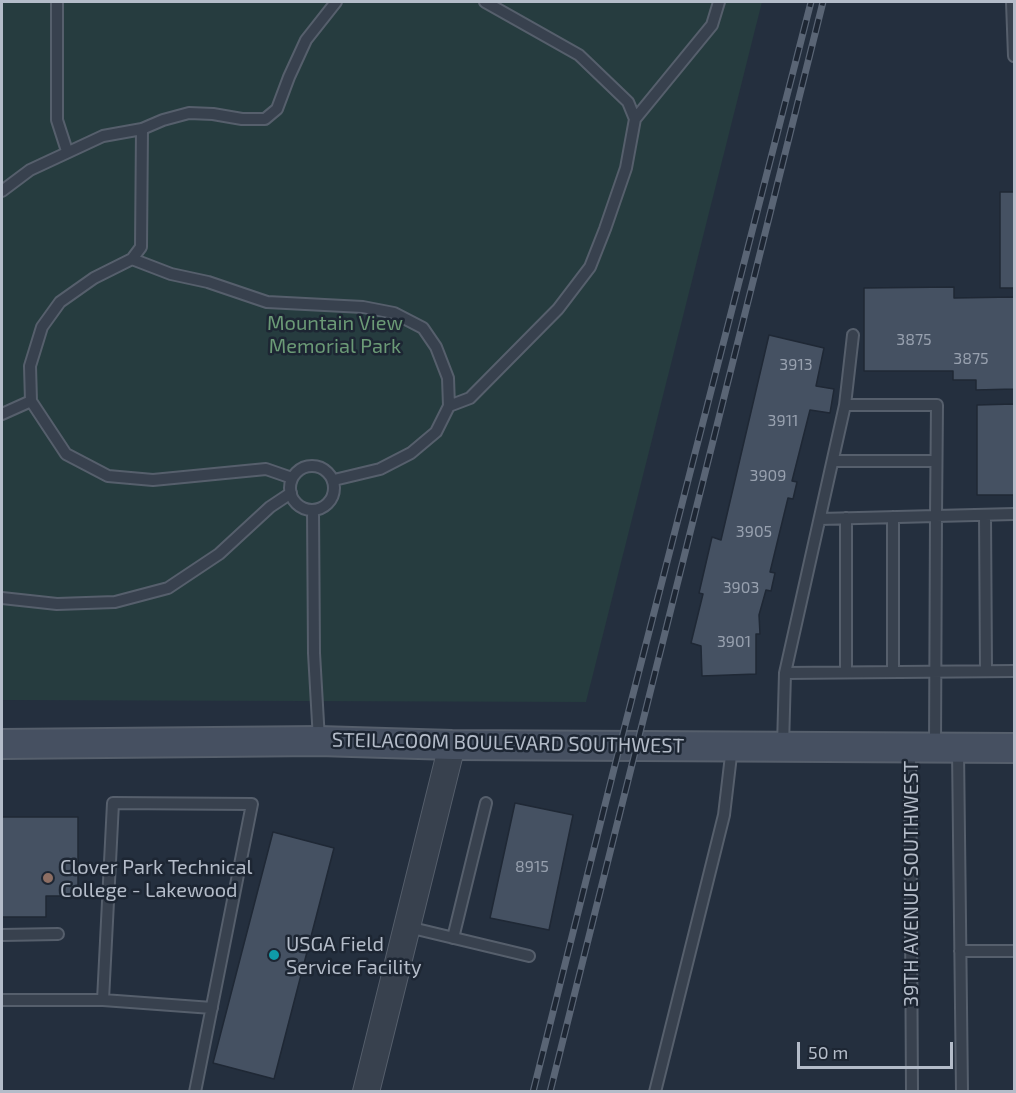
<!DOCTYPE html>
<html>
<head>
<meta charset="utf-8">
<style>
	body { margin:0 }
	#map { position:relative; width:1016px; height:1093px; overflow:hidden; background:#242f3e; font-family:"Exo 2",sans-serif }
	canvas { display:block }
	.frame { position:absolute; inset:0; border:3px solid #b4bcc9; pointer-events:none }
	.scale { position:absolute; left:797px; top:1042px; width:156px; height:27px; box-sizing:border-box; border:3px solid #b4bcc9; border-top:0; padding-left:8px; font-size:18px; line-height:21px; white-space:nowrap; color:#b4bcc9; -webkit-text-stroke:4px #1d2633; paint-order:stroke }
</style>
</head>
<body>
<div id="map">
<canvas width="1016" height="1093"></canvas>
<div class="frame"></div>
<div class="scale">50 m</div>
</div>
<script>
const g = document.querySelector('canvas').getContext('2d');
g.lineJoin = 'round';
function fillPath(path, color) { g.fillStyle = color; g.fill(path, 'evenodd'); }
const poly = rows => new Path2D(rows.map(r => 'M' + r).join(''));
function strokePath(path, color, width, dash) { g.strokeStyle = color; g.lineWidth = width; g.lineCap = dash ? 'butt' : 'round'; g.setLineDash(dash || []); g.stroke(path); }
function label(font, color, halo, rows, align = 'center') {
  g.font = font + ' "Exo 2",sans-serif'; g.lineWidth = 5; g.setLineDash([]); g.textBaseline = 'middle'; g.strokeStyle = halo; g.fillStyle = color; for (const [text, x, y, turn = 0] of rows) {
    g.save(); g.translate(x, y); g.rotate((+turn || 0) * Math.PI / 180); g.textAlign = isNaN(turn) ? turn : align; if (halo) g.strokeText(text, 0, 0); g.fillText(text, 0, 0); g.restore();
  }
}
const green = poly([
	[2,2,762,2,586,702,2,700]
]);
const building = poly([
	[1000,192,1014,192,1014,288,1000,288,1000,192],
	[954,287,954,298,1014,297,1014,389,976,390,976,380,953,380,953,371,864,371,864,288,954,287],
	[769,335,824,348,816,386,834,389,830,413,810,410,792,481,797,482,793,499,788,498,770,572,775,573,771,591,766,590,759,615,760,634,756,634,756,674,702,676,701,646,691,643,703,594,699,593,712,537,721,540,769,335],
	[1014,404,1014,495,977,495,977,405,1014,404],
	[515,803,573,815,549,930,490,918,515,803],
	[2,817,78,817,78,896,46,896,46,917,2,917,2,817],
	[273,832,334,848,274,1079,213,1063,273,832]
]);
const service = poly([
	[57,2,57,120,67,151],
	[485,2,579,55,628,102,635,119],
	[1012,2,1014,56],
	[142,129,141,247,132,259,94,278,60,302,42,327,30,366,31,401,66,454,108,476,153,480,266,469,292,478],
	[2,191,30,170,103,136,142,129,163,120,189,113,213,114,242,119,265,119,277,109,289,77,306,40,336,2],
	[132,259,171,274,208,282,267,302,363,307,394,313,423,328,436,347,448,378,449,406,436,432,411,453,380,469,334,480],
	[845,405,853,335],
	[449,406,470,398,558,309,590,267,605,229,626,168,635,119,712,25,719,2],
	[2,414,31,401],
	[833,461,936,461],
	'290 488a22 22 0 1 1 44 0a22 22 0 1 1-44 0Z',
	[313,510,314,653,319,740],
	[985,515,986,671],
	[893,517,893,672],
	[846,518,846,672],
	[820,519,936,516,935,747],
	[2,598,57,604,115,602,168,588,219,554,270,507,291,493],
	[785,673,845,405,937,405,936,516,1014,514],
	[783,746,785,673,1014,671],
	[910,748,912,1092],
	[958,750,962,1092],
	[408,927,529,956],
	[2,935,58,934],
	[453,938,486,803],
	[960,951,1014,951],
	[2,1000,103,1000,113,803,252,804,195,1092],
	[103,1000,212,1008],
	[655,1092,724,815,732,747]
]);
const tertiary = poly([
	[366,1092,452,745]
]);
const secondary = poly([
	[2,744,319,741,452,745,1014,748]
]);
const rail = poly([
	[533,1092,620,745,811,2],
	[550,1092,823,2]
]);
const markers = [
	[48,878,6,"#8d6e63"],
	[274,955,6,"#0f9aa8"]
];
const numberNames = [
	["3875",914,340],
	["3875",971,359],
	["3913",796,365],
	["3911",783,421],
	["3909",768,476],
	["3905",754,532],
	["3903",741,588],
	["3901",734,642],
	["8915",532,867]
];
const parkNames = [
	["Mountain View",335,323],
	["Memorial Park",335,346]
];
const streetNames = [
	["STEILACOOM BOULEVARD SOUTHWEST",508,743,1],
	["39TH AVENUE SOUTHWEST",911,884,-90]
];
const poiNames = [
	["Clover Park Technical",60,867],
	["College - Lakewood",60,890],
	["USGA Field",286,944],
	["Service Facility",286,967]
];
fillPath(green, '#263c3f');
fillPath(building, '#455162');
strokePath(building, '#1f2835', 1.5);
strokePath(service, '#565f6c', 14);
strokePath(tertiary, '#565f6c', 28);
strokePath(secondary, '#565f6c', 32);
strokePath(service, '#38414e', 10);
strokePath(tertiary, '#38414e', 26);
strokePath(secondary, '#465061', 28);
strokePath(rail, '#5a6575', 7);
strokePath(rail, '#1d2633', 4.5, [14]);
for (const [x, y, r, color] of markers) { const dot = new Path2D(); dot.arc(x, y, r, 0, 2 * Math.PI); g.fillStyle = color; g.fill(dot); strokePath(dot, '#1d2633', 2); }
label('16px', '#98a1af', null, numberNames);
label('20px', '#6b9a76', '#1d2633', parkNames);
label('20px', '#b4bcc9', '#1d2633', streetNames);
label('20px', '#b4bcc9', '#1d2633', poiNames, 'left');
</script>
</body>
</html>
